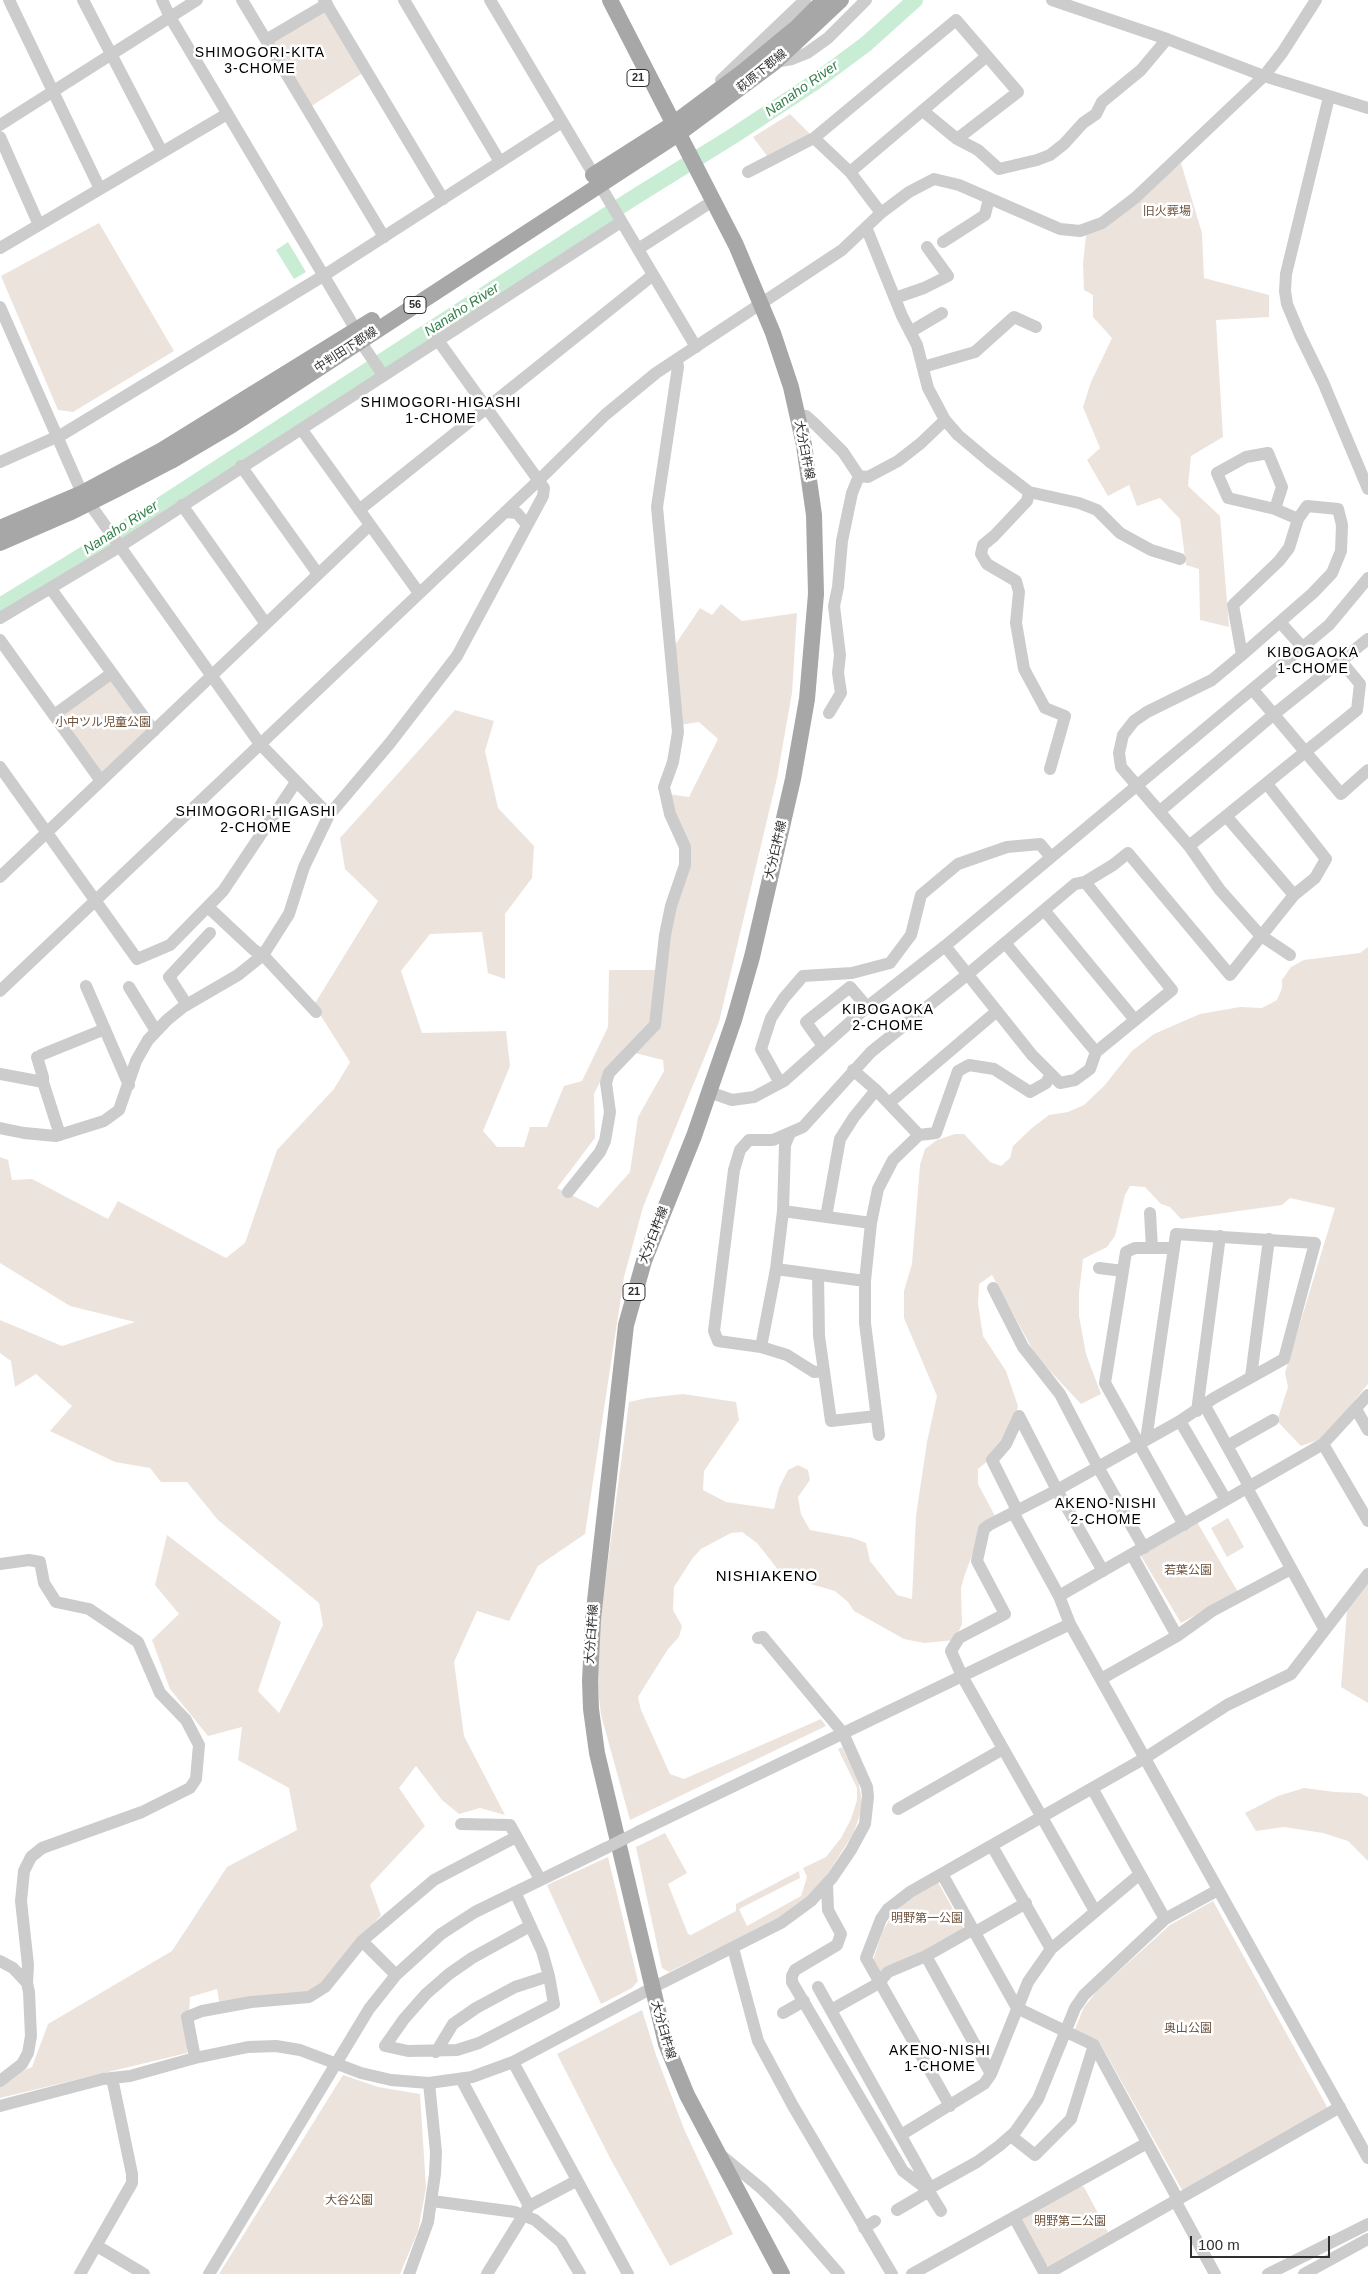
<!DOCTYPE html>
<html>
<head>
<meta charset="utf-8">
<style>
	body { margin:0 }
	#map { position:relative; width:1368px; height:2274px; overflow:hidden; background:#fff; font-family:Arial,sans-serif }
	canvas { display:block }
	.scale { position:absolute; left:1190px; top:2236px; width:140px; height:22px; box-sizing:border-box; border:2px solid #2f2f2f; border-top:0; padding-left:6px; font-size:15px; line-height:18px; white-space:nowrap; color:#2f2f2f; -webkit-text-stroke:4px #fff; paint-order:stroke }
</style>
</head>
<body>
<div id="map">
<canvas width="1368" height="2274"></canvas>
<div class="scale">100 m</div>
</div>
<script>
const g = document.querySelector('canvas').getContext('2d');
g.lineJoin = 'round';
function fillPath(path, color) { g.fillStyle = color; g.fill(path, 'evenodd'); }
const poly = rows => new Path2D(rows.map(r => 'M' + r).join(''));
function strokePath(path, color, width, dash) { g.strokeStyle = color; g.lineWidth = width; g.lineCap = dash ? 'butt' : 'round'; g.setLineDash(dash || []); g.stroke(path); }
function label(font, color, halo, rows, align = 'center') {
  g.font = font + ' Arial,"Noto Sans JP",sans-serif'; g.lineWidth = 5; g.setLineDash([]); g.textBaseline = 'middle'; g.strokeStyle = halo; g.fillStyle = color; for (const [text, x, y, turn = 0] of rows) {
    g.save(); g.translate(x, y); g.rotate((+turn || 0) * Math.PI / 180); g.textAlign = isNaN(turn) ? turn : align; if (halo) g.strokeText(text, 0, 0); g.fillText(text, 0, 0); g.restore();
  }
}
const green = poly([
	[326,11,363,73,310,107,272,44,273,39],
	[790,114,814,138,770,160,753,137],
	[1181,163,1202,233,1204,278,1269,295,1269,317,1216,320,1223,437,1191,456,1188,486,1220,516,1229,627,1200,620,1199,569,1186,565,1180,519,1160,498,1137,506,1129,485,1108,496,1087,460,1100,448,1083,407,1091,382,1112,338,1093,317,1093,295,1084,290,1083,264,1086,235],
	[99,223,174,351,73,412,58,410,1,276],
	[721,604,742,621,797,613,792,693,777,778,719,1022,643,1207,624,1277,585,1534,538,1566,509,1621,477,1611,454,1662,464,1736,505,1815,480,1808,459,1814,442,1800,416,1766,399,1788,425,1826,370,1885,381,1915,330,1974,309,1995,220,2006,217,1989,190,1997,187,2053,0,2098,0,2079,32,2067,48,2024,172,1951,227,1867,297,1830,289,1788,238,1760,242,1727,208,1736,170,1689,152,1640,179,1614,155,1585,167,1535,281,1622,258,1691,279,1713,323,1625,319,1603,218,1520,187,1482,161,1482,150,1468,115,1462,50,1431,72,1406,36,1374,15,1387,11,1361,0,1353,0,1320,62,1346,135,1322,70,1306,0,1263,0,1157,8,1160,12,1180,32,1179,108,1219,118,1201,226,1258,245,1243,277,1150,334,1089,350,1062,314,1005,378,901,345,869,340,838,455,710,494,721,485,751,498,808,534,846,532,878,505,914,505,979,488,973,482,932,430,934,401,971,422,1033,506,1031,510,1066,483,1131,497,1147,524,1147,530,1127,547,1127,564,1086,582,1081,608,1027,609,970,657,970,651,1026,605,1072,594,1094,595,1138,557,1188,598,1208,630,1172,638,1117,664,1071,663,1060,635,1053,658,1025,667,936,686,845,668,794,689,797,718,739,699,722,679,725,673,648,700,608,712,615],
	[112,679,147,728,147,732,104,773,100,773,60,717],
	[1368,947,1368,1384,1324,1438,1301,1446,1277,1421,1288,1387,1285,1373,1335,1208,1290,1198,1282,1205,1181,1219,1170,1207,1161,1204,1145,1187,1130,1186,1125,1195,1115,1236,1107,1247,1083,1259,1079,1293,1079,1316,1086,1354,1101,1394,1081,1404,1036,1356,992,1275,979,1284,978,1304,983,1336,1006,1371,1018,1406,1016,1416,989,1460,978,1469,978,1484,995,1516,975,1547,964,1577,961,1588,962,1624,955,1640,924,1643,904,1639,854,1611,848,1602,835,1591,783,1576,757,1543,742,1532,731,1533,701,1549,692,1559,674,1587,673,1610,682,1626,679,1637,668,1649,638,1697,641,1710,670,1774,684,1779,821,1719,826,1726,630,1820,601,1715,595,1660,629,1402,647,1398,683,1394,736,1402,739,1420,704,1471,703,1490,726,1502,774,1509,779,1488,788,1470,798,1465,808,1470,810,1480,798,1497,801,1514,810,1530,853,1538,866,1543,870,1561,897,1595,912,1599,916,1516,927,1442,937,1396,904,1318,904,1291,912,1264,920,1165,925,1149,937,1140,955,1134,964,1134,990,1162,1001,1166,1010,1158,1013,1146,1032,1128,1049,1115,1068,1112,1084,1105,1104,1086,1132,1051,1154,1034,1200,1014,1240,1007,1262,1008,1277,1000,1282,988,1282,980,1291,967,1304,960,1360,953],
	[1228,1518,1244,1547,1227,1557,1211,1528],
	[1197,1522,1238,1592,1181,1623,1141,1556,1142,1552],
	[1368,1582,1368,1703,1341,1687,1347,1610],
	[842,1747,858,1780,862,1801,861,1812,853,1834,821,1884,809,1897,784,1916,669,1972,662,1968,636,1847,665,1833,687,1873,668,1884,688,1934,691,1935,736,1911,736,1904,799,1871,800,1878,739,1909,747,1926,801,1896,807,1877,803,1868,826,1857,841,1838,851,1819,857,1800,857,1788,838,1749],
	[1304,1788,1335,1792,1360,1793,1368,1797,1368,1861,1348,1841,1323,1833,1284,1827,1256,1831,1245,1813,1278,1796],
	[608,1857,638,1981,632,1988,601,2004,547,1885],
	[938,1882,964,1929,882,1974,872,1963,882,1933,889,1920,905,1902],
	[1213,1901,1330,2112,1189,2191,1182,2190,1100,2043,1076,2032,1075,2029,1084,2007,1097,1991,1170,1925],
	[642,2010,656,2055,684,2129,733,2234,670,2266,611,2160,557,2054],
	[343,2075,378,2087,420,2094,426,2188,418,2231,400,2274,219,2274],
	[1077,2185,1084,2187,1108,2232,1049,2266,1041,2262,1019,2218]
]);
const water = poly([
	[288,242,306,272,294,279,276,250]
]);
const river = poly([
	[0,606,104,542,630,200,733,136,815,82,866,44,915,0]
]);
const minor = poly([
	[9,0,100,189],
	[83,0,162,152],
	[162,0,170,17,356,330,360,341,383,375],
	[242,0,384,237],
	[324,0,443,199],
	[404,0,500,162],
	[490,0,696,347],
	[1052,0,1167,39,1264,76,1368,108],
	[266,40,327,4],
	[775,62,792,59,807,53,828,38,866,0],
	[721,80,805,0],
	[1329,97,1286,274,1285,291,1287,304,1300,335,1323,382,1368,489],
	[923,111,957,139,978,150,999,169,1037,160,1050,155,1064,144,1083,123,1096,114,1102,102,1141,70,1167,39],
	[0,125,197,0],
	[0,137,39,225],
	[748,172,814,138],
	[850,172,987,56],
	[881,213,850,172,814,138,956,20,1018,92,957,139],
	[866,227,902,316,917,345,928,388,945,420,958,435,990,462,1029,492,1027,501,994,536,983,545,981,554,987,564,1016,581,1019,592,1016,623,1024,669,1045,708,1065,716,1050,769],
	[943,242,985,215,989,198],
	[0,248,227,114],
	[638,249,705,206],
	[895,298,924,288,948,276,927,247],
	[0,307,82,493,260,744,329,815],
	[910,332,942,313],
	[923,367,975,352,1014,317,1036,327],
	[797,415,806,416,816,425,843,452,859,476,852,493,842,541,838,587,834,606,840,655,838,673,841,693,829,713],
	[302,430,419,593],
	[0,462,63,434,323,276,562,122],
	[241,466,318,574],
	[859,476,868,477,898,461,921,443,945,420],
	[1029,492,1079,503,1097,510,1120,533,1151,550,1180,559],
	[182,505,266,624],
	[1275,509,1282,487,1268,453,1246,457,1217,473,1228,498,1275,509,1298,519],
	[359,510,653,275],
	[505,512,517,513,527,525],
	[51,589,154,731],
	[0,618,119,547,621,222],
	[1280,622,1303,648],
	[0,640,101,781],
	[1242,655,1233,605,1279,561,1289,548,1298,519,1307,506,1338,509,1342,525,1341,551,1332,573,1313,593,1242,655,1212,680,1147,712,1134,721,1123,735,1119,753,1121,767,1189,846,1220,890,1260,935,1290,955],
	[1253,690,1341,794,1368,770],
	[54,715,112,673],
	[0,767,137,959,170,945,223,891,296,782],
	[1160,811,1273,715,1368,639],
	[1226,816,1294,895],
	[1189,846,1357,710,1360,684,1341,661],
	[0,877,370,525],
	[208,907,254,950,263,955,316,1012],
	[1044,910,1135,1020],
	[1005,943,1096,1052],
	[945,946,1032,1055,1060,1083,1075,1080,1090,1069,1096,1052,1172,990,1085,882],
	[86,986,129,1085],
	[129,987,156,1031],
	[0,991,539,480,605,415,656,373,842,250,881,213,909,192,934,179,959,185,1060,229,1080,231,1102,223,1135,198,1264,76,1282,53,1316,0],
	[187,1005,169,977,210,933],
	[823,1046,806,1022,850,987,867,1007],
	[41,1055,105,1029],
	[37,1057,43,1077,43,1082],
	[853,1070,876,1090,919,1135,936,1133,958,1071,969,1065,994,1069,1030,1092,1046,1083,1051,1074],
	[0,1074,43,1082,60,1135],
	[780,1083,761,1049,771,1018,784,998,803,976,852,973,890,963,911,935,921,895,958,864,1007,847,1040,844,1051,857],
	[709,1092,732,1100,754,1097,784,1081,867,1007,945,946,1329,625,1368,578],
	[889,1103,997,1011],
	[0,1128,24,1133,56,1136,104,1121,119,1110,136,1061,148,1040,167,1020,183,1007,238,975,263,955,289,914,304,867,329,815,390,743,457,656,543,496,544,488,437,339],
	[568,1192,600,1152,605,1141,610,1112,606,1083,609,1073,655,1025,665,935,671,906,685,865,685,847,670,814,664,787,673,762,678,732,657,507,678,367,677,359],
	[783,1211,871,1223],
	[1150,1213,1152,1248],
	[826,1217,840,1139,854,1117,876,1090],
	[1173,1248,1135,1248,1126,1252,1105,1383,1184,1525],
	[1099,1268,1123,1271],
	[776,1269,865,1281],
	[818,1275,819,1336,831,1421,876,1416],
	[993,1288,1023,1347,1060,1394,1098,1467,1144,1548],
	[761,1347,776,1269,783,1211,785,1145,790,1133],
	[823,1371,814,1372,787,1355,761,1347,718,1341,714,1331,734,1170,740,1150,749,1140,773,1140,803,1127,871,1052,968,974,1075,884,1085,882,1113,865,1128,853,1230,975,1294,895,1315,878,1326,859,1267,784],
	[1251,1377,1269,1239],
	[1205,1406,1248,1484,1247,1488,1325,1630],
	[1356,1409,1368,1430],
	[1197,1411,1220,1236],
	[1180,1421,1226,1500],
	[879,1435,865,1323,865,1281,871,1223,878,1189,893,1160,919,1135],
	[1323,1444,1368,1521],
	[1227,1446,1273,1420],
	[1132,1555,1177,1636],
	[0,1564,29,1560,40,1562,44,1583,56,1602,89,1609,138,1642,160,1693,186,1720,199,1745,196,1779,190,1788,142,1812,42,1848,31,1857,24,1871,21,1901,28,1965,27,1983],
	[1103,1571,1057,1490,1019,1416,1006,1444,992,1460,1015,1506,1014,1514,1059,1596,1070,1624,1368,2158],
	[1059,1596,1323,1444,1368,1395],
	[1101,1679,1177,1636,1212,1611,1291,1569],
	[1092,1788,1165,1919],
	[898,1809,1003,1749],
	[461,1824,510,1825,540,1879],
	[638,1832,1070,1624],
	[992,1846,1051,1949],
	[942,1874,1017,2008,1094,2045,1175,2194,1176,2202,1215,2274],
	[827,1884,828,1910,841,1934,837,1945,795,1970,792,1976,792,1982,903,2171,928,2190,941,2211],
	[515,1892,542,1951,549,1976,554,2004,479,2043,457,2050,408,2051,385,2046,404,2019,426,1994,449,1974,472,1958,530,1926],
	[1095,1911,962,1676,951,1651,959,1638,1005,1614,977,1561,984,1529,989,1525,1057,1490,1180,1421,1214,1398,1284,1359,1315,1243,1176,1234,1146,1440],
	[733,1948,758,2041,793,2106,892,2274],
	[926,1956,991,2074],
	[0,1961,13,1968,27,1983,29,1992,31,2036,28,2053,22,2064,0,2081],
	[396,1975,362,1941,434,1880,516,1837],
	[818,1987,930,2188],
	[831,2010,879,1983,888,1972,926,1956,970,1931,979,1930,1026,1903],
	[783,2013,804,2001],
	[436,2052,453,2024,476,2008,515,1987,549,1976],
	[195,2058,187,2017,202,2011,251,2002,309,1997,325,1987,362,1941],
	[513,2062,628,2274],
	[461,2079,529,2206],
	[0,2106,103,2079,130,2076,195,2058,248,2047,276,2046,300,2050,361,2073,391,2080,429,2083,472,2077,513,2062,652,1988,781,1923,811,1901,832,1878,851,1850,865,1824,868,1797,867,1787,843,1733,763,1637,758,1638],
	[950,2106,866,1958,881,1919,888,1909,910,1892,1145,1758,1227,1705,1291,1674,1368,1574],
	[901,2135,984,2084,991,2074,1028,1982,1051,1949,1140,1874],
	[1011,2136,1035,2155,1071,2119,1094,2045],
	[721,2155,762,2189,786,2213,839,2274],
	[432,2201,515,2212,535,2220,561,2242,580,2274],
	[897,2210,926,2193,930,2188,977,2162,999,2146,1015,2132,1038,2099,1075,2008,1084,1995,1165,1919,1218,1890],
	[1014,2217,1045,2274],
	[864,2228,875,2221],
	[97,2246,144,2274],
	[80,2274,132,2183,132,2174,112,2078],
	[209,2274,369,2009,396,1975,441,1934,475,1912,606,1848],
	[409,2274,428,2222,435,2174,436,2152,429,2083],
	[487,2274,529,2206,576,2181],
	[912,2274,1147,2143],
	[1047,2274,1340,2107],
	[1268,2274,1368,2224],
	[1304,2274,1368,2239]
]);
const major = poly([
	[610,0,736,245,773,333,791,387,804,445,814,515,816,594,807,699,793,779,752,957,734,1020,694,1136,644,1261,626,1325,593,1619,590,1681,591,1709,597,1753,666,2044,687,2095,782,2274],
	[593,175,673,124,744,71,796,28,824,0],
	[0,528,82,493,162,450,372,320],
	[0,543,69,513,117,489,171,461,232,425,678,134,775,62,841,0]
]);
const minorBridge = poly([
	[606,1848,638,1832]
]);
const shields = [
	[638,78,22],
	[415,305,22],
	[634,1292,22]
];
const shieldNames = [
	["21",638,78],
	["56",415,305],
	["21",634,1292]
];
const streetNames = [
	["萩原下郡線",762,71,-39],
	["中判田下郡線",346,350,-33],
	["大分臼杵線",804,450,79],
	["大分臼杵線",776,850,-77],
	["大分臼杵線",654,1235,-69],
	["大分臼杵線",592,1634,-86],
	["大分臼杵線",663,2030,74]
];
const parkNames = [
	["旧火葬場",1167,212],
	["小中ツル児童公園",103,723],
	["若葉公園",1188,1571],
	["明野第一公園",927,1919],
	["奥山公園",1188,2029],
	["大谷公園",349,2201],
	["明野第二公園",1070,2222]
];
const neighbourhoodNames = [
	["SHIMOGORI-KITA",260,53],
	["3-CHOME",260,69],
	["SHIMOGORI-HIGASHI",441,403],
	["1-CHOME",441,419],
	["KIBOGAOKA",1313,653],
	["1-CHOME",1313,669],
	["SHIMOGORI-HIGASHI",256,812],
	["2-CHOME",256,828],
	["KIBOGAOKA",888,1010],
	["2-CHOME",888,1026],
	["AKENO-NISHI",1106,1504],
	["2-CHOME",1106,1520],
	["AKENO-NISHI",940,2051],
	["1-CHOME",940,2067]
];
const waterNames = [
	["Nanaho River",802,89,-35],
	["Nanaho River",462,310,-33],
	["Nanaho River",121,528,-33]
];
const quarterNames = [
	["NISHIAKENO",767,1577]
];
fillPath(green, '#ede3dd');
fillPath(water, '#c8edd4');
strokePath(river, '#c8edd4', 16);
strokePath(minor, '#ccc', 12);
strokePath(major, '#a7a7a7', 16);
strokePath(minorBridge, '#ccc', 12);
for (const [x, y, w] of shields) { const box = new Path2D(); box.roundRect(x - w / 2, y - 8.5, w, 17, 4); g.fillStyle = '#fff'; g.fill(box); strokePath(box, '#2f2f2f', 1); }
label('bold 11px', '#2f2f2f', null, shieldNames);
label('12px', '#2f2f2f', '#fff', streetNames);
label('12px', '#6d523b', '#fff', parkNames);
g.letterSpacing = '1px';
label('14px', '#000', '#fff', neighbourhoodNames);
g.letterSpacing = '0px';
label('italic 14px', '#34814c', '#fff', waterNames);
g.letterSpacing = '1px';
label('15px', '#000', '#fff', quarterNames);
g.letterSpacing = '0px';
</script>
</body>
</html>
